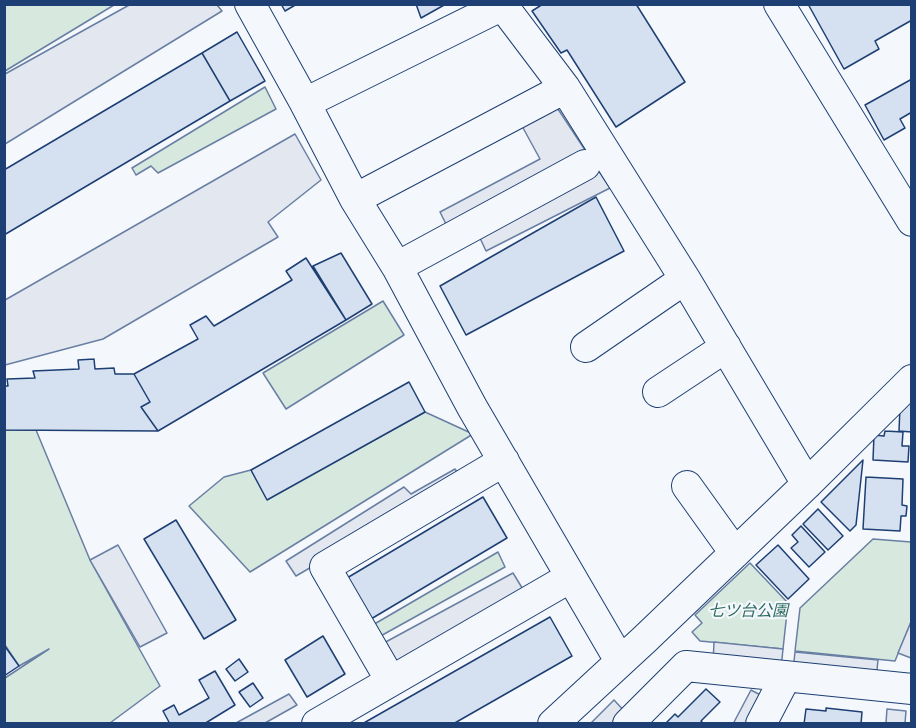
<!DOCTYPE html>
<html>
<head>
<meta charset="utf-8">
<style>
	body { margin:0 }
	#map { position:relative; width:916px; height:728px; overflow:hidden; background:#f4f7fb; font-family:"Roboto Serif",serif }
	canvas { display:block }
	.frame { position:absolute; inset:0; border:6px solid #1d3f73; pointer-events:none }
</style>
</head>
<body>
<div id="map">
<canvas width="916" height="728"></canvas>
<div class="frame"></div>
</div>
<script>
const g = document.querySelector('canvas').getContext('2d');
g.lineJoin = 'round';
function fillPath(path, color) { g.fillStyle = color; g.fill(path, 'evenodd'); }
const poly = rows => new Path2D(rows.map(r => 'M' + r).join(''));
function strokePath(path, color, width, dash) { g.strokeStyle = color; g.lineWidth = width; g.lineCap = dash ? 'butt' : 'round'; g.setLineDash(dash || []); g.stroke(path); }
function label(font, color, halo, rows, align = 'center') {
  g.font = font + ' "Roboto Serif","Noto Sans JP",serif'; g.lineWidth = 4.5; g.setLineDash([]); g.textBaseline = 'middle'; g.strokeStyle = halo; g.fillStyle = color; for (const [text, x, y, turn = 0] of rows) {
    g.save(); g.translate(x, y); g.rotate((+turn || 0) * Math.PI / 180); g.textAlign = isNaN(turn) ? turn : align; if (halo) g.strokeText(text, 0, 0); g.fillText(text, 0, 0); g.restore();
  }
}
const green = poly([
	[5,4,114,4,114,5,5,71,5,4],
	[265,87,276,109,158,173,151,166,136,175,132,168,265,87],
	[383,301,404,335,286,409,263,373,383,301],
	[425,412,473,434,250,572,189,506,224,477,251,470,267,499,425,412],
	[5,430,36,430,90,560,160,686,110,723,5,724,5,678,49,649,19,666,5,645,5,430],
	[873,539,911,542,911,622,895,661,795,651,800,608,873,539],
	[498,552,505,567,377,638,371,626,498,552],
	[750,563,788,603,783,649,700,641,692,632,702,623,695,615,750,563]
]);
const parking = poly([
	[131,4,217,5,222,11,5,144,5,74,131,4],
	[556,106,610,188,486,251,480,238,458,248,440,212,540,159,522,126,556,106],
	[295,134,321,180,268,222,278,237,103,339,5,365,5,300,295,134],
	[455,469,462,479,296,576,286,561,404,487,411,494,455,469],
	[118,545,167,633,140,647,90,560,118,545],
	[513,573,535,609,404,682,382,644,513,573],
	[911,622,911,658,898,653,911,622],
	[714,642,783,649,781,669,713,663,714,642],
	[795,652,878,660,876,680,793,671,795,652],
	[751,690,768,699,755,723,733,724,751,690],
	[289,694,297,705,265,723,236,723,289,694],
	[614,700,628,715,619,723,590,724,614,700],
	[887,709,906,711,905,723,886,723,887,709]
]);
const building = poly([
	[281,4,297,4,285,11,281,4],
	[416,4,446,4,421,18,416,4],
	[543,4,636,4,685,82,616,127,567,50,561,53,532,11,543,4],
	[808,4,912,4,912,20,875,41,879,49,844,69,808,4],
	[237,32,265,81,230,101,202,53,237,32],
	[202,53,230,101,4,235,4,170,202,53],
	[912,79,912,112,900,119,905,128,884,140,865,105,912,79],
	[596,197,624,251,466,335,440,286,596,197],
	[341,253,372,304,346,320,313,266,341,253],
	[306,258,346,320,158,431,141,407,150,402,134,374,198,339,190,325,206,316,214,326,292,280,286,271,306,258],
	[94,359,95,369,114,368,115,374,134,374,150,402,141,407,158,431,4,430,4,386,8,386,7,379,35,378,33,371,79,369,78,360,94,359],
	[409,382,425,412,267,500,251,470,409,382],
	[912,399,912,432,899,431,900,407,912,399],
	[885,431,903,432,902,446,909,446,908,462,873,460,874,435,884,436,885,431],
	[863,460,856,525,850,531,821,502,863,460],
	[866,477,903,479,902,505,907,506,906,516,901,516,900,531,863,529,866,477],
	[483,497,507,538,371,619,347,578,483,497],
	[818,509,843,536,828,550,803,524,818,509],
	[176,520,236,620,204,639,144,539,176,520],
	[801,526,825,552,809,567,791,548,798,542,792,535,801,526],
	[778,545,809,579,788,599,756,565,778,545],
	[550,617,572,656,453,724,362,724,550,617],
	[323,636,345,674,307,697,285,660,323,636],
	[4,645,19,666,4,676,4,645],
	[239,659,248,672,235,681,226,669,239,659],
	[215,671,235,705,204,724,170,724,163,711,174,705,179,715,209,698,199,680,215,671],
	[253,683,263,698,250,707,239,692,253,683],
	[706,689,720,702,701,721,704,724,665,724,675,714,678,717,706,689],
	[826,708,862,712,861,724,804,724,806,709,826,711,826,708]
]);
const minor = poly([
	[250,4,305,103,355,199,397,267,472,407,620,661],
	[779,4,912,221],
	[503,6,565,88,685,279,807,484],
	[305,103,505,4],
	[355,199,565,88],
	[397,267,585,165],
	[586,347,685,279],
	[658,392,726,347],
	[687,486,735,553],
	[391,681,325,567,504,461],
	[317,724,571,577],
	[553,724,645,639,807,484,912,380],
	[628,724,686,666,912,689],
	[761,724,786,676]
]);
const parkNames = [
	["七ツ台公園",748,611]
];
fillPath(green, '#d7e8df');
strokePath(green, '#687fa3', 1.5);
fillPath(parking, '#e3e8f0');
strokePath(parking, '#687fa3', 1.5);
fillPath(building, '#d5e0f0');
strokePath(building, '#1d3f73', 1.5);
strokePath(minor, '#1d3f73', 32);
strokePath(minor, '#f4f7fb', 30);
label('italic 16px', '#2c6c60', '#f4f7fb', parkNames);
</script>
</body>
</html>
